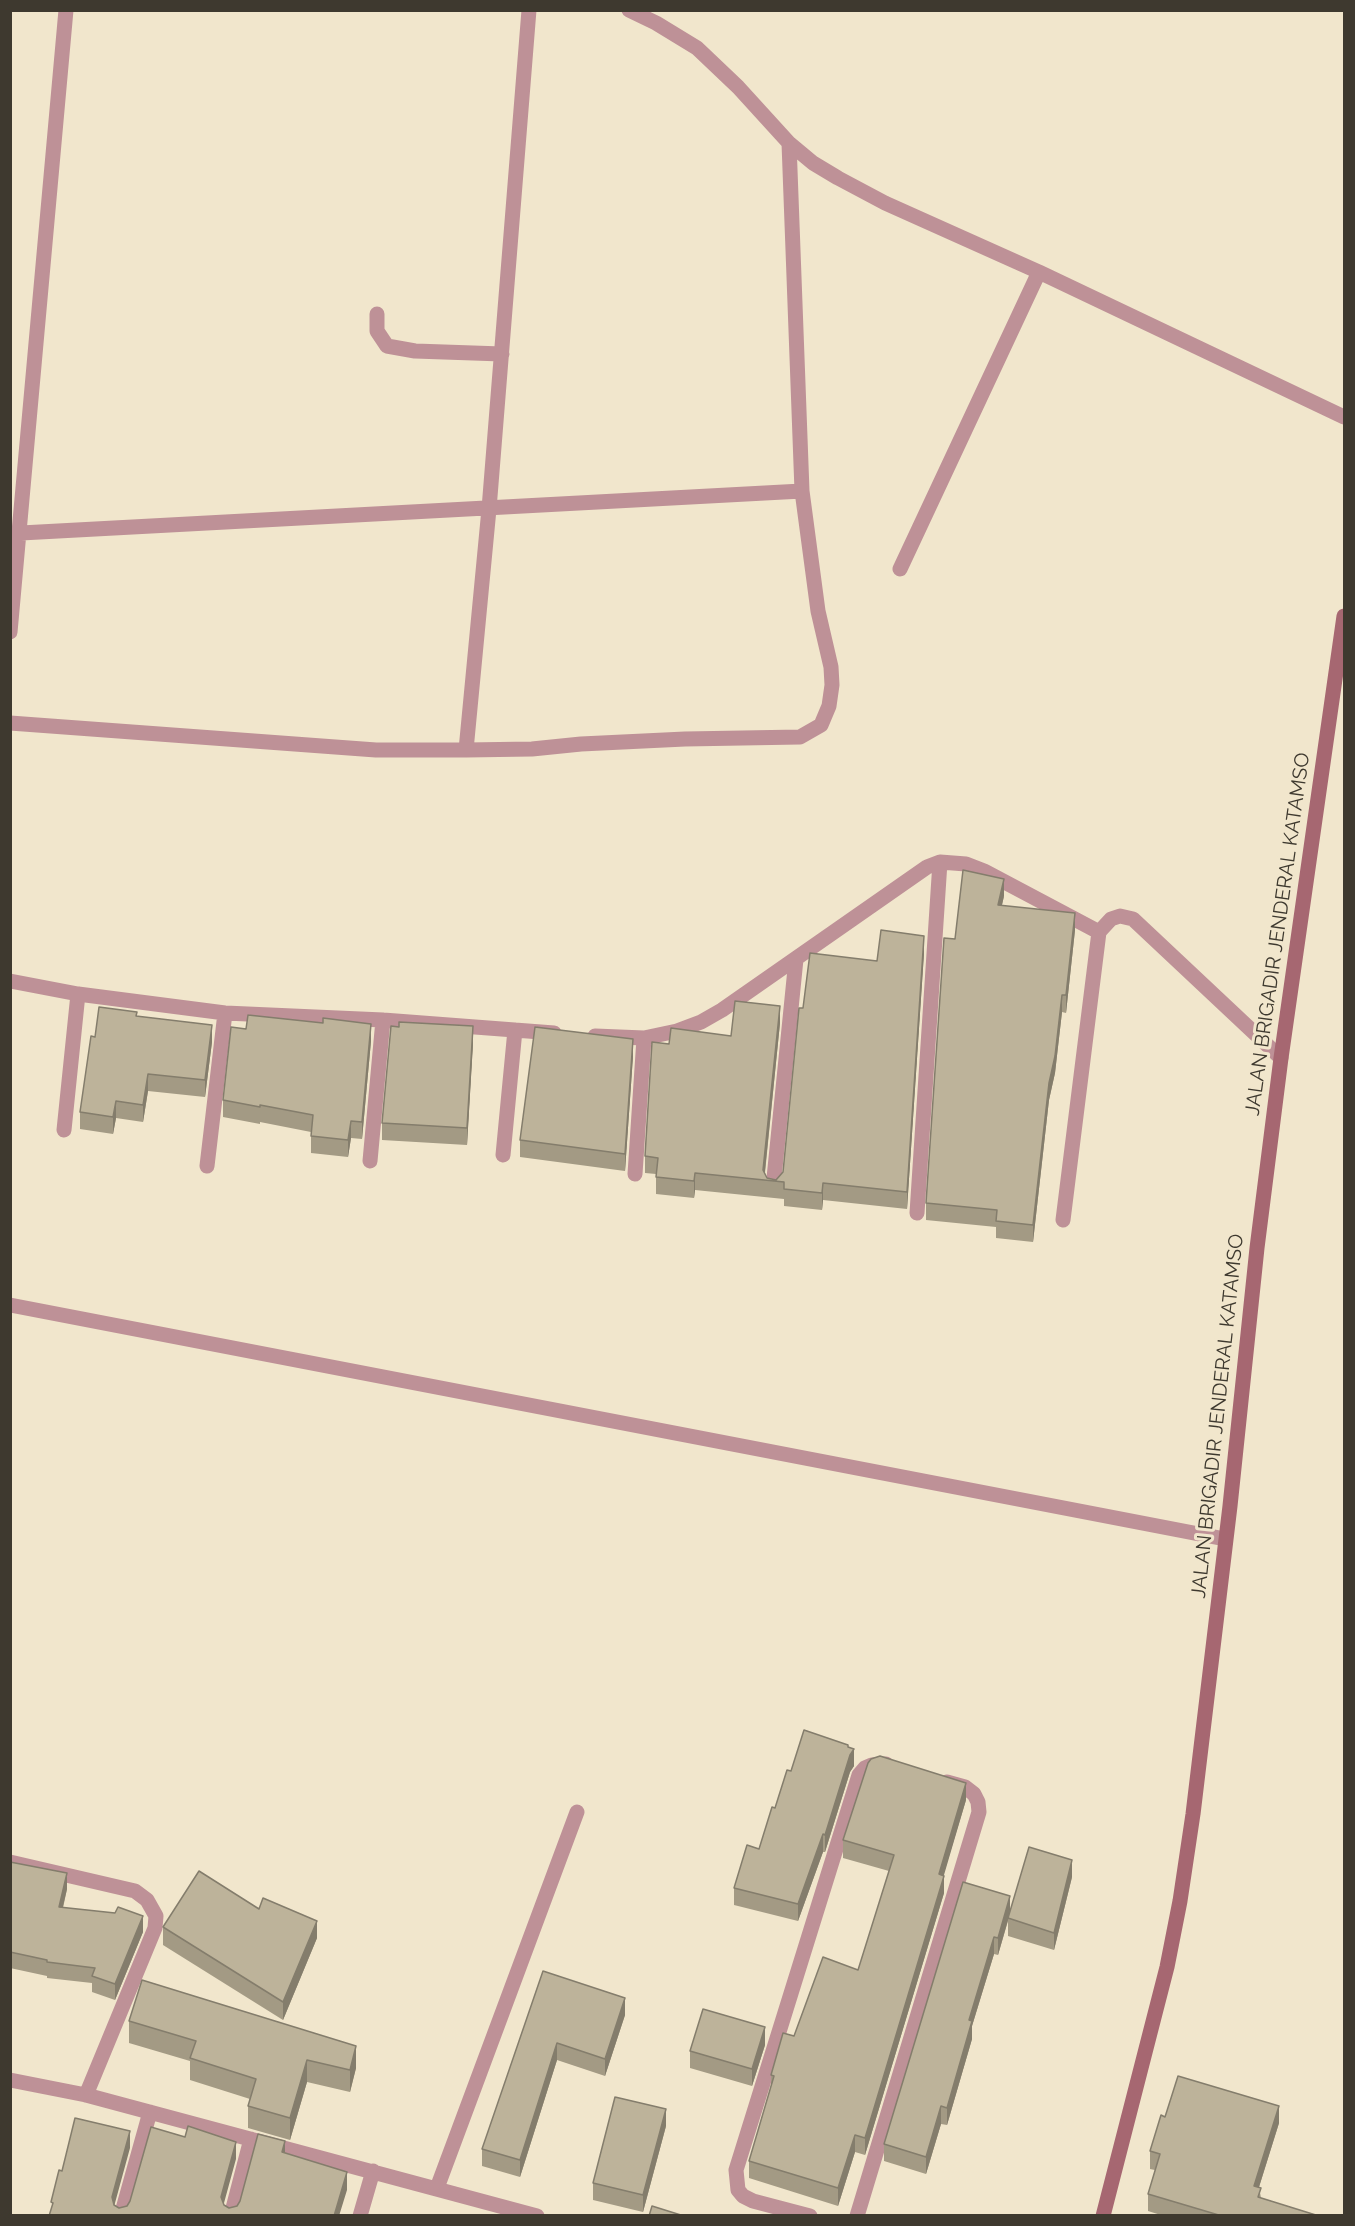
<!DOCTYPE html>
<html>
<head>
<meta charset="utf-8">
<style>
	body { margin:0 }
	#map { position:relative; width:1355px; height:2226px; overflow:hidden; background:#f1e6cc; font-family:Raleway,sans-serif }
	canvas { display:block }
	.frame { position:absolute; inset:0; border:12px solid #3e392f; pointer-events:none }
</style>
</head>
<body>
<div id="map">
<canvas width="1355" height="2226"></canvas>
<div class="frame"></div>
</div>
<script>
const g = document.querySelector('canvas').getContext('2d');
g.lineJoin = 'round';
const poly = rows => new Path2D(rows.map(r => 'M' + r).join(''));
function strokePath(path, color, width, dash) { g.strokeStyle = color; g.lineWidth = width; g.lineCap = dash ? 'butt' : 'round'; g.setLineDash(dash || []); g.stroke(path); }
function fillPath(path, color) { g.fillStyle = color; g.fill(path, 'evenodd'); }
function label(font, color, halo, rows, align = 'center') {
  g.font = font + ' Raleway,sans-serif'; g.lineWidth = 6; g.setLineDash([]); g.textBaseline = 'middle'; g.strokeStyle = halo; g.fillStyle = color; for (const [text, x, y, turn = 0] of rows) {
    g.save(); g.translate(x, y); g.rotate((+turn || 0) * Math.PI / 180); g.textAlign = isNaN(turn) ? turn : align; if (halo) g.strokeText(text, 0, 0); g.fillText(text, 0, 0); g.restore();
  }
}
const minor = poly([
	[629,10,656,23,697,48,738,87,789,143,813,163,838,178,885,203,1039,272,1344,417],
	[377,314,377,331,387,346,415,351,502,354],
	[21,533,802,491],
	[900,569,1039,272],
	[10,632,66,10],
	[10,723,376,750,466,750,532,749,581,744,685,739,800,737,821,725,829,706,832,685,831,667,818,611,802,491,789,143],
	[466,750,489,509,529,10],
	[10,981,78,994,225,1013,383,1020,554,1033],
	[595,1036,644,1038,677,1031,701,1022,722,1010,927,867,940,862],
	[64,1130,78,994],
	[503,1155,515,1030],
	[370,1161,383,1020],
	[207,1166,225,1013],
	[635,1174,644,1038],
	[773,1188,796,959],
	[917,1213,940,862,966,864,984,871,1099,932],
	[1063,1220,1099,932,1111,919,1120,916,1133,919,1281,1058],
	[10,1305,1225,1539],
	[10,1862,135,1891,147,1900,156,1916,155,1928,86,2095],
	[10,2080,86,2095,537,2216],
	[437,2188,577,1812],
	[121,2216,150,2112],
	[231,2216,251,2139],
	[360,2216,373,2171],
	[810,2216,753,2201,743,2196,738,2190,736,2170,859,1775,865,1768,872,1765,886,1764],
	[857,2216,979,1812,978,1802,974,1794,965,1787,947,1782]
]);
const secondary = poly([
	[1103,2216,1167,1967,1180,1901,1193,1814,1230,1506,1257,1248,1281,1058,1344,616]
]);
const wall = poly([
	[1004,896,1002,905,1075,930,1066,1013,1062,1012,1055,1073,1049,1100,1033,1242,996,1238,996,1227,926,1220,926,1203,955,939],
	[924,953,907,1209,823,1200,822,1210,784,1206,784,1199,695,1190,694,1198,656,1194,656,1174,645,1173,645,1156,669,1044,731,1036,780,1023,765,1173,767,1178,776,1180,783,1172,803,1008,877,961],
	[137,1016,212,1042,205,1097,148,1091,143,1122,116,1118,113,1134,80,1129,80,1112,95,1037],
	[371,1041,362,1139,351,1138,348,1157,311,1153,311,1132,260,1122,260,1124,223,1117,223,1100],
	[473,1043,467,1145,382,1140,382,1123],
	[633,1056,625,1171,520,1157,520,1140],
	[848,1747,854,1766,850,1772,825,1852,823,1852,798,1921,734,1905,734,1888,759,1849,775,1808,791,1771],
	[966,1800,943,1876,944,1893,865,2155,855,2152,838,2206,749,2178,749,2161,771,2088,771,2075,794,2036,858,1970,889,1871,843,1858,843,1840],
	[10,1862,67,1889,63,1908,143,1932,115,2000,92,1992,92,1983,47,1978,47,1976,10,1968],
	[1072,1877,1054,1950,1008,1936,1008,1921,998,1955,994,1954,972,2026,972,2039,947,2125,941,2124,926,2174,884,2161,884,2144,963,1882,1010,1911],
	[163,1927,317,1938,283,2020,163,1945],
	[543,1971,625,2015,605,2076,557,2060,520,2177,482,2166,482,2149],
	[129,2021,356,2068,350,2092,307,2082,290,2140,248,2128,248,2106,250,2099,190,2080,190,2061,129,2043],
	[765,2045,752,2086,690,2068,690,2051],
	[1165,2117,1279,2123,1259,2187,1261,2198,1319,2216,1164,2216,1148,2211,1148,2194,1155,2170,1150,2169,1150,2151],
	[666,2126,643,2212,593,2200,593,2183]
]);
const shadedWall = poly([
	[1004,879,1004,896,998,922,998,905],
	[1075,913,1075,930,1066,1013,1066,995],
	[924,936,924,953,907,1209,907,1192],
	[1062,995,1062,1012,1055,1073,1049,1100,1033,1242,1033,1225,1049,1083],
	[780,1006,780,1023,764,1180,763,1170],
	[371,1024,371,1041,362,1139,362,1122],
	[212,1025,212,1042,205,1097,205,1080],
	[473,1026,473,1043,467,1145,467,1128],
	[633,1039,633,1056,625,1171,625,1154],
	[148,1074,148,1091,143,1122,143,1105],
	[116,1101,116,1118,113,1134,113,1117],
	[351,1121,351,1138,348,1157,348,1140],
	[695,1173,695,1190,694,1198,694,1181],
	[823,1183,823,1200,822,1210,822,1193],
	[848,1745,848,1759,850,1755,854,1749,854,1766,850,1772,825,1852,825,1835],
	[966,1783,966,1800,939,1892,939,1874],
	[823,1834,823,1852,798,1921,798,1904],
	[1072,1860,1072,1877,1054,1950,1054,1933],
	[67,1873,67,1889,59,1923,59,1907],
	[944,1876,944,1893,865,2155,865,2138],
	[1010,1896,1010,1913,998,1955,998,1938],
	[143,1916,143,1932,115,2000,115,1984],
	[317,1921,317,1938,283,2020,283,2002],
	[994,1937,994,1954,972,2026,972,2039,947,2125,947,2108,969,2020],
	[625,1998,625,2015,605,2076,605,2059],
	[765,2027,765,2045,752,2086,752,2069],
	[557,2043,557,2060,520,2177,520,2160],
	[356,2046,356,2068,350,2092,350,2070],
	[307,2060,307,2082,290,2140,290,2118],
	[941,2106,941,2124,926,2174,926,2157],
	[1279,2106,1279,2123,1254,2203,1254,2186],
	[666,2109,666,2126,643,2212,643,2195],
	[130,2131,130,2148,112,2214,112,2197],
	[855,2135,855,2152,838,2206,838,2188],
	[285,2141,285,2158,282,2152],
	[236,2142,236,2159,221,2214,221,2197],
	[347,2172,347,2190,339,2216,334,2216]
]);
const building = poly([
	[963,870,1004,879,998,905,1075,913,1066,995,1062,995,1055,1056,1049,1083,1033,1225,996,1221,997,1210,926,1203,944,938,955,939,963,870],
	[881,930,924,936,907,1192,823,1183,822,1193,784,1189,784,1182,695,1173,694,1181,656,1177,658,1158,645,1156,652,1042,669,1044,671,1028,731,1036,735,1001,780,1006,763,1170,767,1178,776,1180,783,1172,799,1008,803,1008,810,953,877,961,881,930],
	[99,1007,137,1012,136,1016,212,1025,205,1080,148,1074,143,1105,116,1101,113,1117,80,1112,91,1036,95,1037,99,1007],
	[248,1015,323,1023,323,1018,371,1024,362,1122,351,1121,348,1140,311,1136,313,1115,260,1105,260,1107,223,1100,231,1027,246,1029,248,1015],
	[399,1022,473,1026,467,1128,382,1123,391,1026,399,1027,399,1022],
	[535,1027,633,1039,625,1154,520,1140,535,1027],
	[804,1730,848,1745,848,1747,854,1749,850,1755,825,1835,823,1834,798,1904,734,1888,747,1845,759,1849,772,1807,775,1808,787,1770,791,1771,804,1730],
	[880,1756,966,1783,939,1874,944,1876,865,2138,855,2135,838,2188,749,2161,774,2076,771,2075,783,2033,794,2036,823,1957,858,1970,894,1855,843,1840,868,1763,871,1759,880,1756],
	[1029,1847,1072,1860,1054,1933,1008,1918,1029,1847],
	[10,1862,67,1873,59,1907,115,1913,118,1907,143,1916,115,1984,92,1976,95,1968,47,1962,47,1960,10,1952,10,1862],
	[199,1871,259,1909,263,1898,317,1921,283,2002,163,1927,199,1871],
	[963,1882,1010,1896,998,1938,994,1937,969,2020,972,2021,947,2108,941,2106,926,2157,884,2144,963,1882],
	[543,1971,625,1998,605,2059,557,2043,520,2160,482,2149,543,1971],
	[142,1980,356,2046,350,2070,307,2060,290,2118,248,2106,256,2079,190,2058,196,2041,129,2021,142,1980],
	[703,2009,765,2027,752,2069,690,2051,703,2009],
	[1178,2076,1279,2106,1254,2186,1261,2188,1258,2197,1319,2216,1222,2216,1148,2194,1160,2154,1150,2151,1161,2115,1165,2117,1178,2076],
	[615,2097,666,2109,643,2195,593,2183,615,2097],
	[75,2118,130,2131,112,2197,114,2205,119,2208,127,2206,130,2201,151,2127,185,2137,188,2126,236,2142,221,2197,224,2205,229,2208,237,2206,240,2201,258,2134,285,2141,282,2152,347,2172,334,2216,49,2216,53,2203,51,2202,59,2170,62,2171,75,2118],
	[652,2206,684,2216,649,2216,652,2206]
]);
const streetNames = [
	["JALAN BRIGADIR JENDERAL KATAMSO",1278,934,-82],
	["JALAN BRIGADIR JENDERAL KATAMSO",1218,1416,-84]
];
strokePath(minor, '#be9197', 15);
strokePath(secondary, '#a66771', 15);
fillPath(wall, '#a39a84');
fillPath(shadedWall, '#847d6c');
fillPath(building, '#bdb39a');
strokePath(building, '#847d6c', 1.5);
label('20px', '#3e392f', '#f1e6cc', streetNames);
</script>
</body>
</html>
